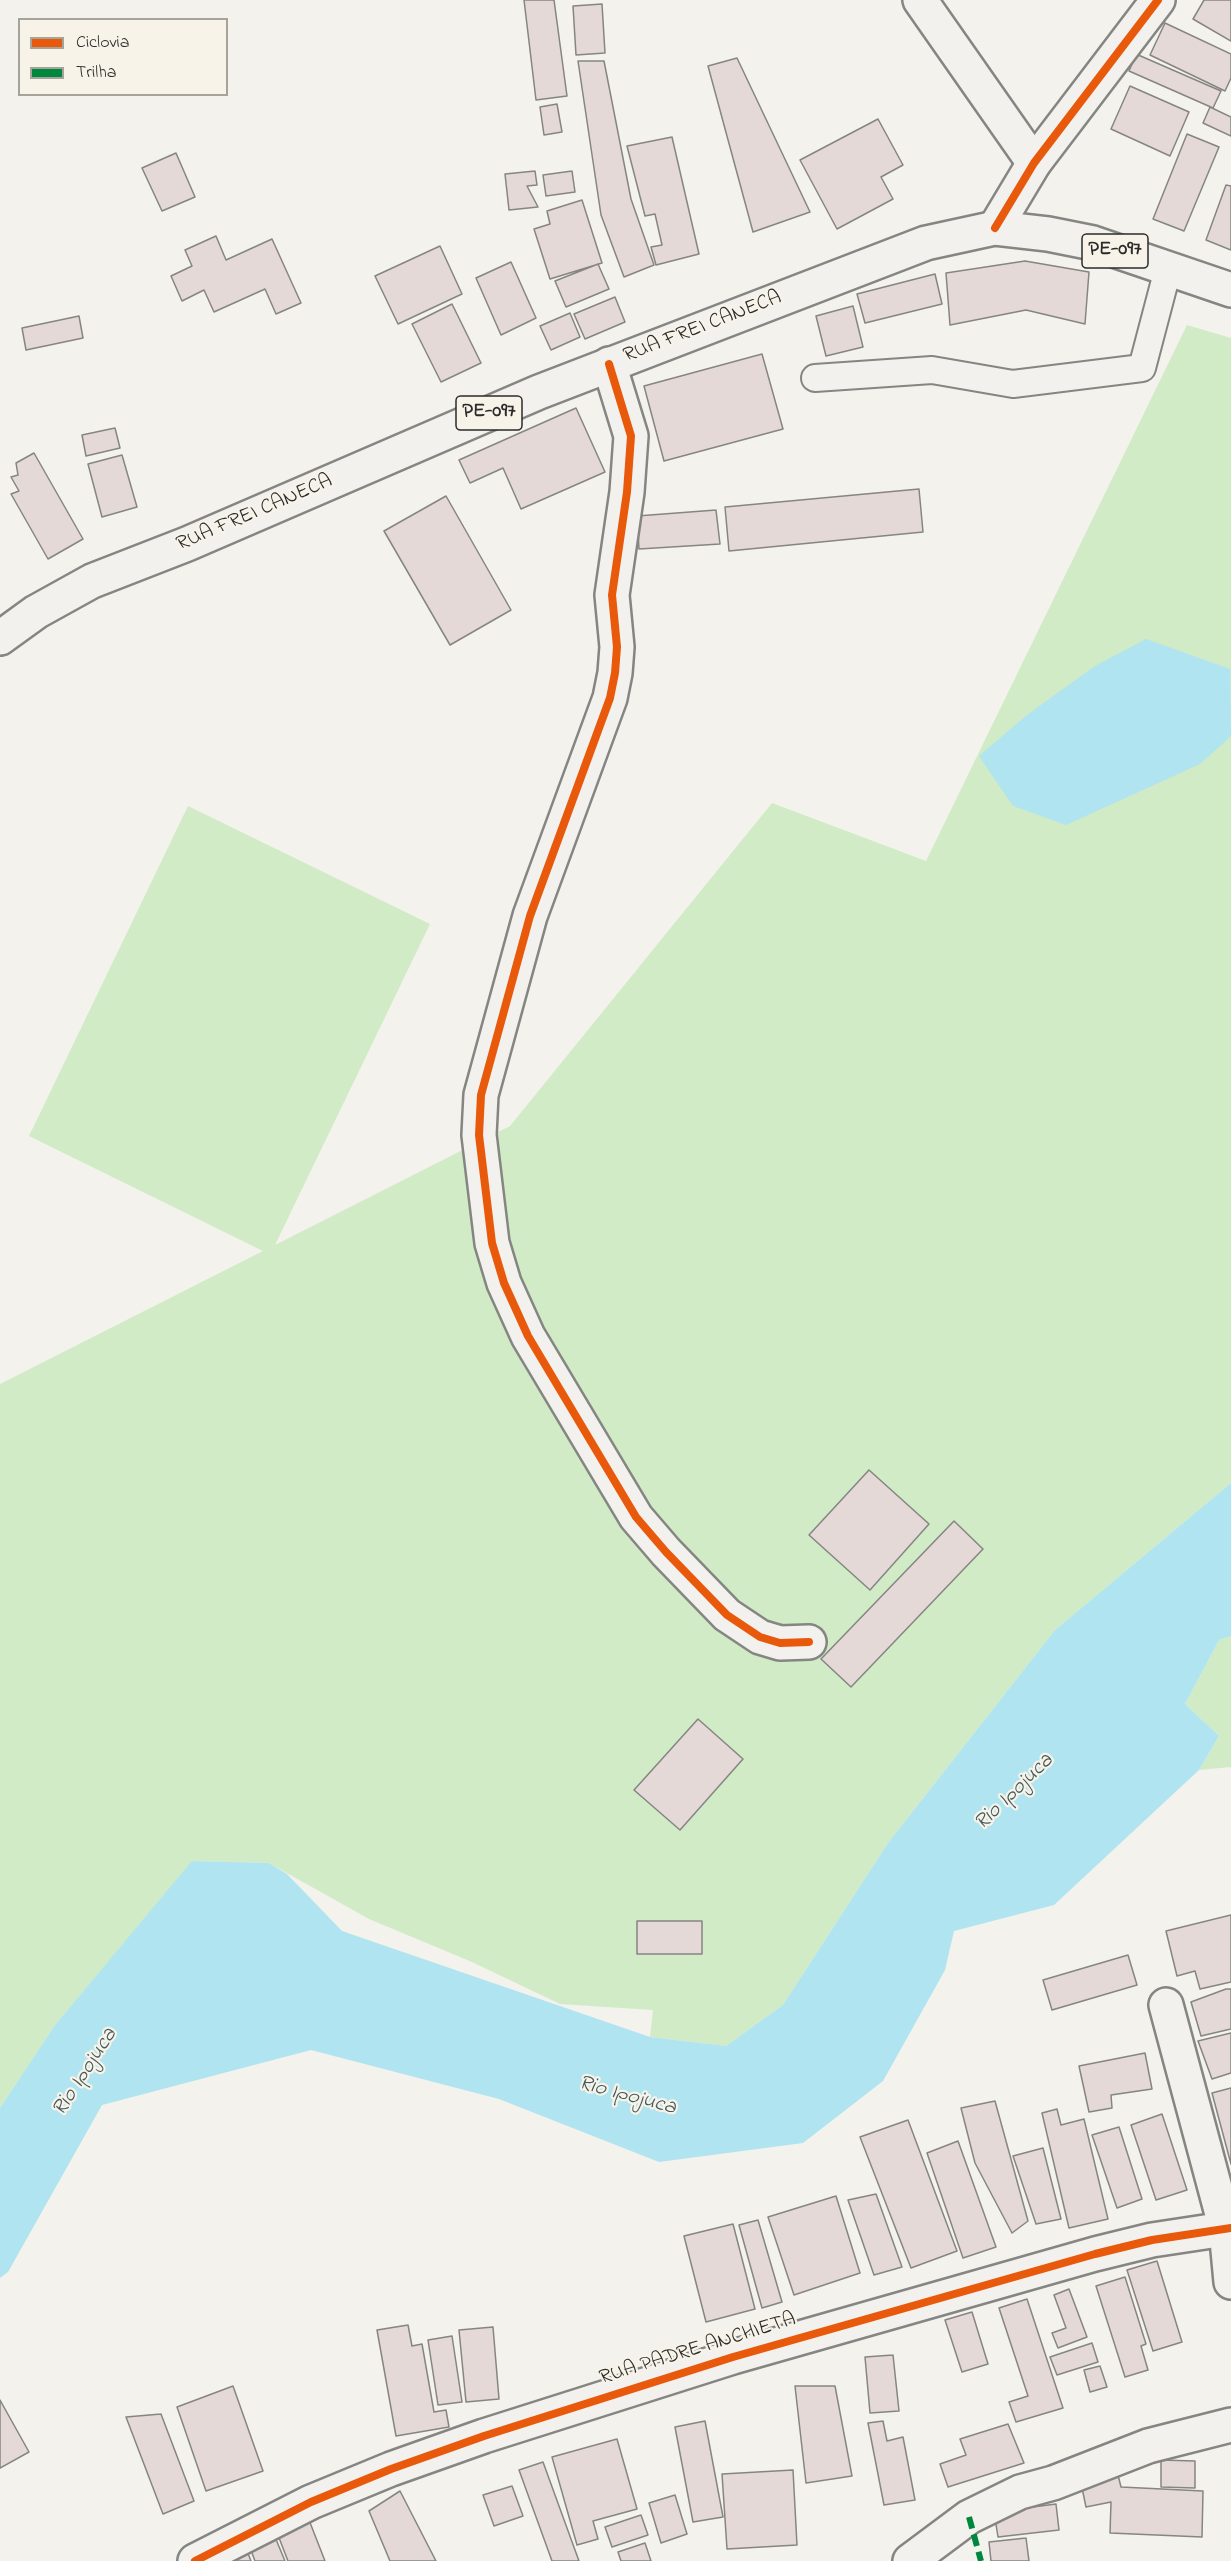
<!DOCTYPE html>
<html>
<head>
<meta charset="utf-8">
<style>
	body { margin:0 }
	#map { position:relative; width:1231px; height:2561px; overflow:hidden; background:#f4f2ec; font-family:"Indie Flower",sans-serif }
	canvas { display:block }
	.legend { position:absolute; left:18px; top:18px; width:210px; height:78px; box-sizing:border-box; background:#f7f3e8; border:2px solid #a5a39c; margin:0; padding:8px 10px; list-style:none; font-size:18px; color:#2b2b2b }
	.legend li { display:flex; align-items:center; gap:12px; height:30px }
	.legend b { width:30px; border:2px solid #a5a39c }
</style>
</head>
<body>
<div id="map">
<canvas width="1231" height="2561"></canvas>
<ul class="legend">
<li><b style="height:8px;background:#e8590c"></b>Ciclovia</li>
<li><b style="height:8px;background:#00873e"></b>Trilha</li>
</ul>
</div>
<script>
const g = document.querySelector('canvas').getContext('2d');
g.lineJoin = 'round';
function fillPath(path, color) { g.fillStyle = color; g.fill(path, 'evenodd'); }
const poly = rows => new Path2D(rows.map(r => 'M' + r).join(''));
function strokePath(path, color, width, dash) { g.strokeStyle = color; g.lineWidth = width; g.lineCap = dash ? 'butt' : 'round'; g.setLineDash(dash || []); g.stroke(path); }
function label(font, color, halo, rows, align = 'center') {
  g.font = font + ' "Indie Flower",sans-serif'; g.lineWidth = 4.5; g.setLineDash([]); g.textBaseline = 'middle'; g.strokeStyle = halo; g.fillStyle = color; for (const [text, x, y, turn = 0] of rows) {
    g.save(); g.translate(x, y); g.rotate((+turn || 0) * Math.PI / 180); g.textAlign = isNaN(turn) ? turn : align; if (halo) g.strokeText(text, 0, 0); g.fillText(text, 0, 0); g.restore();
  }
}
const green = poly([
	[1187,325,1231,338,1231,1483,1055,1630,888,1843,783,2005,726,2046,650,2037,653,2010,560,2004,472,1962,369,1919,269,1863,193,1861,55,2025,0,2108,0,1384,263,1251,29,1136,188,806,430,924,275,1245,510,1126,772,803,926,861],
	[1231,1636,1231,1767,1199,1770,1219,1736,1185,1704,1219,1640]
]);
const water = poly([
	[1146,639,1230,669,1231,736,1200,764,1066,825,1013,806,979,756,1027,715,1095,666],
	[1231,1483,1231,1636,1219,1640,1185,1704,1219,1736,1199,1770,1054,1905,954,1931,945,1970,883,2081,803,2143,659,2162,499,2099,311,2050,102,2105,8,2272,0,2278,0,2108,55,2025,192,1861,269,1863,287,1874,342,1931,650,2037,726,2046,783,2005,888,1843,1055,1630]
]);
const building = poly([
	[524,0,554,0,567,96,536,100,524,0],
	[1204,0,1231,0,1231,41,1193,19,1204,0],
	[602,4,605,53,576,55,573,6,602,4],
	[1165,23,1231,54,1231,78,1225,91,1150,55,1165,23],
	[1136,54,1221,91,1213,108,1129,71,1136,54],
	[737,58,810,212,753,232,708,66,737,58],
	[578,61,604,61,631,199,654,265,624,277,601,215,578,61],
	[1130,86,1189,112,1170,156,1111,129,1130,86],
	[557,104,562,132,544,135,540,107,557,104],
	[1210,107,1231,117,1231,136,1203,123,1210,107],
	[878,119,903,165,881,177,893,199,837,229,800,160,878,119],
	[1187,134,1219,147,1184,231,1153,219,1187,134],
	[672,137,699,254,656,265,651,247,662,245,655,214,645,216,627,146,672,137],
	[176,153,195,197,162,211,142,168,176,153],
	[535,171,537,185,527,186,538,207,509,210,505,174,535,171],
	[572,171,575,192,546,196,543,175,572,171],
	[1226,185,1231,186,1231,250,1206,240,1226,185],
	[582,200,602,263,550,279,534,229,550,224,547,211,582,200],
	[216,236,226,260,272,239,301,303,276,314,265,289,214,312,204,290,182,301,171,276,192,266,185,250,216,236],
	[440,246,462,294,398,324,375,276,440,246],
	[1025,261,1089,272,1085,324,1026,310,950,325,946,273,1025,261],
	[511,262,536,318,501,335,476,278,511,262],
	[598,264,609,289,566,307,555,281,598,264],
	[935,274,942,304,865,323,857,294,935,274],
	[615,297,625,322,585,339,574,314,615,297],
	[452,304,481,363,441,382,412,324,452,304],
	[853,306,863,347,826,356,816,316,853,306],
	[570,313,580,337,551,350,540,326,570,313],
	[79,316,83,338,26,350,22,328,79,316],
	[762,354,783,429,664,461,644,386,762,354],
	[576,408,605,472,521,509,503,468,470,483,459,460,576,408],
	[115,428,120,448,86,456,82,435,115,428],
	[34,453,83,539,48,559,11,494,19,491,11,477,18,475,16,463,34,453],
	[122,455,137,507,102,517,88,464,122,455],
	[919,489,923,532,729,551,725,507,919,489],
	[446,496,511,610,450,645,384,531,446,496],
	[716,510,720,544,639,549,637,516,716,510],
	[869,1470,929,1524,870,1590,809,1535,869,1470],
	[954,1521,983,1549,851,1687,821,1659,954,1521],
	[698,1719,743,1759,680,1830,634,1790,698,1719],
	[1231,1915,1231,1982,1200,1989,1195,1971,1177,1976,1166,1931,1231,1915],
	[637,1921,702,1921,702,1954,637,1954,637,1921],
	[1128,1955,1137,1985,1052,2010,1043,1980,1128,1955],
	[1226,1989,1231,1989,1231,2029,1201,2036,1191,2002,1226,1989],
	[1231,2033,1231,2073,1212,2079,1198,2041,1231,2033],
	[1145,2053,1152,2089,1111,2095,1112,2108,1089,2112,1079,2066,1145,2053],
	[1231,2088,1231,2164,1212,2093,1231,2088],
	[995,2101,1028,2221,1012,2233,975,2163,961,2108,995,2101],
	[1057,2109,1061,2125,1084,2119,1108,2219,1069,2228,1042,2113,1057,2109],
	[1162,2114,1187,2190,1156,2200,1131,2125,1162,2114],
	[908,2120,957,2251,911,2268,860,2137,908,2120],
	[1119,2127,1142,2199,1117,2208,1092,2135,1119,2127],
	[958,2141,996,2247,963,2258,927,2153,958,2141],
	[1043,2148,1061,2219,1036,2224,1013,2156,1043,2148],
	[876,2194,902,2267,874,2275,848,2200,876,2194],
	[836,2196,860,2273,794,2295,768,2217,836,2196],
	[758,2220,782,2302,762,2308,739,2225,758,2220],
	[733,2224,755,2309,706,2322,684,2236,733,2224],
	[1157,2261,1182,2342,1153,2351,1127,2270,1157,2261],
	[1125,2277,1146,2344,1141,2346,1148,2370,1125,2377,1096,2286,1125,2277],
	[1069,2289,1087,2337,1058,2348,1052,2333,1066,2328,1054,2295,1069,2289],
	[1027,2299,1063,2408,1016,2422,1009,2402,1028,2396,999,2308,1027,2299],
	[972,2312,988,2364,962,2372,945,2320,972,2312],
	[408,2325,412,2346,422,2344,434,2412,446,2410,449,2427,396,2436,377,2330,408,2325],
	[493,2327,499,2399,466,2402,459,2330,493,2327],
	[452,2336,462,2402,438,2405,428,2340,452,2336],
	[1092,2343,1098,2362,1057,2375,1050,2357,1092,2343],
	[893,2355,899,2411,870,2413,865,2357,893,2355],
	[1100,2366,1107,2387,1090,2392,1084,2370,1100,2366],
	[233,2386,263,2471,206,2491,177,2407,233,2386],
	[795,2386,835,2386,852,2476,806,2483,795,2386],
	[0,2400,29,2452,0,2468,0,2400],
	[161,2414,194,2501,163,2514,126,2417,161,2414],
	[705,2421,723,2517,693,2522,675,2427,705,2421],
	[883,2421,887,2441,903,2437,915,2500,884,2505,868,2423,883,2421],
	[1008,2424,1024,2463,948,2487,940,2464,966,2455,960,2439,1008,2424],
	[617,2439,637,2509,593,2521,598,2539,577,2545,552,2457,617,2439],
	[1161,2460,1195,2461,1195,2488,1161,2487,1161,2460],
	[543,2462,579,2561,552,2561,519,2470,543,2462],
	[793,2470,797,2545,727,2549,722,2474,793,2470],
	[1118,2475,1121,2487,1203,2491,1202,2537,1110,2533,1111,2502,1086,2507,1081,2483,1118,2475],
	[512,2486,523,2516,494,2526,483,2495,512,2486],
	[400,2491,436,2561,390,2561,369,2511,400,2491],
	[675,2495,687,2534,661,2543,649,2503,675,2495],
	[1056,2504,1059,2530,998,2537,994,2512,1056,2504],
	[641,2515,648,2535,612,2547,605,2527,641,2515],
	[309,2520,325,2561,288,2561,276,2530,309,2520],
	[275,2537,285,2561,255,2561,249,2545,275,2537],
	[1026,2538,1029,2561,991,2561,989,2542,1026,2538],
	[645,2543,651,2561,621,2561,618,2552,645,2543],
	[247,2551,251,2561,227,2561,247,2551]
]);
const lane = poly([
	[815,378,932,370,1013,384,1142,368,1168,269]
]);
const street = poly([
	[920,0,1034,163],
	[609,364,631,436,627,492,612,595,617,647,615,673,610,698,530,916,481,1095,479,1135,492,1243,504,1283,528,1336,636,1517,666,1552,727,1615,760,1637,780,1643,809,1642],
	[1166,2005,1226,2229,1231,2282],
	[910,2561,969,2517,1020,2492,1053,2483,1148,2446,1231,2425]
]);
const secondary = poly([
	[995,228,1034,163,1158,0],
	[195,2561,311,2502,391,2469,484,2436,733,2357,1095,2254,1152,2240,1231,2228]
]);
const primary = poly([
	[0,638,36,612,92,581,187,544,539,392,926,243,995,228,1048,234,1093,243,1231,290]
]);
const quiet = poly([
	[969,2517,981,2561]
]);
const cycleway = poly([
	[995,228,1034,163,1158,0],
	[609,364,631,436,627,492,612,595,617,647,615,673,610,698,530,916,481,1095,479,1135,492,1243,504,1283,528,1336,636,1517,666,1552,727,1615,760,1637,780,1643,809,1642],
	[195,2561,311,2502,391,2469,484,2436,733,2357,1095,2254,1152,2240,1231,2228]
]);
const shields = [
	[1115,251,66],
	[489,413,66]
];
const shieldNames = [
	["PE-097",1115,251],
	["PE-097",489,413]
];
const streetNames = [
	["RUA FREI CANECA",703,328,-21],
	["RUA FREI CANECA",255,514,-23],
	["RUA PADRE ANCHIETA",698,2350,-17]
];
const waterNames = [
	["Rio Ipojuca",1015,1793,-44],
	["Rio Ipojuca",86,2073,-57],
	["Rio Ipojuca",627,2097,15]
];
fillPath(green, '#d0ebc6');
fillPath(water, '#afe4f0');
fillPath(building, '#e4d9d6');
strokePath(building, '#858582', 1.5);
strokePath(lane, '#858582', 30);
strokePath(street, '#858582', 38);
strokePath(secondary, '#858582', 38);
strokePath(primary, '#858582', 38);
strokePath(lane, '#f2f1ed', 26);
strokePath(street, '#f2f1ed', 33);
strokePath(secondary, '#f2f1ed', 33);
strokePath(primary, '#f2f1ed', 33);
strokePath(quiet, '#00873e', 6, [12, 6]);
strokePath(cycleway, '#e8590c', 8);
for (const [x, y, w] of shields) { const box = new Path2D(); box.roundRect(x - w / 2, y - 17, w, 34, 4.5); g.fillStyle = '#f7f3e8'; g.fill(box); strokePath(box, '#2b2b2b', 1.5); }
label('bold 20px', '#2b2b2b', null, shieldNames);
label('21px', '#2b2b2b', '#f7f3e8', streetNames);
label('italic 22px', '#44585c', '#f7f3e8', waterNames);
</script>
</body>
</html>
